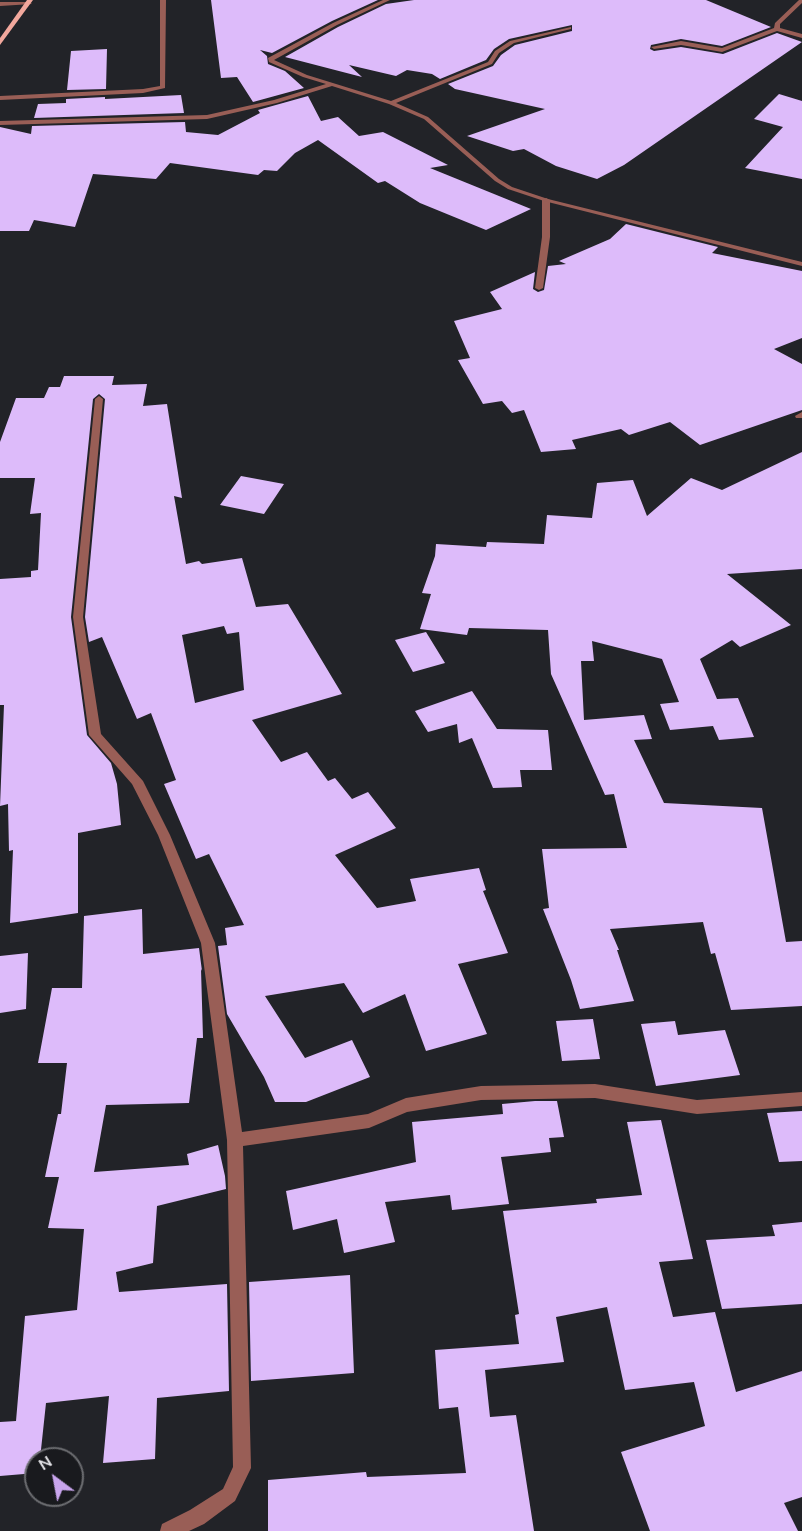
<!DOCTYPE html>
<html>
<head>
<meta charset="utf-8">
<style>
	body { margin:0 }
	#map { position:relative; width:802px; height:1531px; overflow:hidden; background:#222328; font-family:"Nunito Sans",sans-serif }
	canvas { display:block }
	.north { position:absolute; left:24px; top:1447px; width:60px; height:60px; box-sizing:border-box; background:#191a1e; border:2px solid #6c6d71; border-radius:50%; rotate:328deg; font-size:16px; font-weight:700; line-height:24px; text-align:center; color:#e9e9ed }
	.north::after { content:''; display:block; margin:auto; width:21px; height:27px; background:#c9a5ee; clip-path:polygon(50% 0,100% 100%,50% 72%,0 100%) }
</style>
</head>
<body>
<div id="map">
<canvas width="802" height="1531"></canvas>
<div class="north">N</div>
</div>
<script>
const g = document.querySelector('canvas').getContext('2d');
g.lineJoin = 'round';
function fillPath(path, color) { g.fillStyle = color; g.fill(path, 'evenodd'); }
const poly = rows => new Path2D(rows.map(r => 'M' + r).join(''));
const building = poly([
	[211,0,378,0,332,21,272,53,260,50,267,56,268,64,285,71,304,88,253,102,237,77,221,78],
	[414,0,706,0,771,27,722,46,681,39,651,45,650,49,654,51,681,47,723,54,777,33,802,42,624,165,597,179,556,166,524,149,513,151,467,136,545,109,455,89,448,84,493,66,501,55,515,45,572,31,572,25,509,39,494,49,486,60,440,79,432,74,407,70,396,76,349,65,362,77,285,57,338,27,386,4],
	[107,49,106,89,67,90,71,51],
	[779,94,802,101,802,179,745,168,783,127,754,119],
	[181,95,184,113,34,118,38,104,66,103,66,99,105,97,105,99],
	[308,96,321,121,338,117,359,136,383,132,448,165,430,168,531,209,486,230,420,203,385,181,378,183,318,140,295,153,277,171,264,170,258,175,170,163,156,179,93,174,75,227,34,220,29,231,0,231,0,127,31,134,32,126,185,122,186,132,218,135,260,113,258,110],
	[626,224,718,247,712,253,802,271,802,338,774,349,802,364,802,410,700,445,670,422,629,435,621,429,572,440,576,449,541,452,524,410,512,413,502,401,483,404,458,360,470,358,454,321,502,309,490,292,535,272,533,289,538,292,544,290,548,266,566,264,559,261,610,239],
	[64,376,114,376,112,385,147,384,143,406,167,404,182,498,174,496,186,564,199,561,202,564,242,558,256,607,288,604,342,694,252,720,281,762,307,752,328,781,335,778,352,799,368,792,396,828,335,855,377,908,416,901,410,879,479,868,486,890,483,891,508,953,458,964,487,1034,426,1051,405,994,363,1013,344,983,265,996,305,1058,352,1040,370,1077,306,1102,275,1102,264,1077,227,1014,218,946,227,945,225,928,244,925,209,854,196,859,164,784,176,780,151,713,137,719,102,637,89,642,85,617,105,399,99,394,93,399,71,617,87,735,111,763,117,784,121,825,78,833,78,913,10,923,13,850,9,851,8,804,0,806,4,705,0,705,0,579,31,577,31,571,38,570,41,513,30,514,35,478,0,478,0,442,16,398,44,398,49,387,60,387],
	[224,626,227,634,239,632,244,690,195,703,182,635],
	[802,452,802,569,727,574,791,625,740,647,732,640,700,659,717,699,738,698,754,737,719,740,713,726,670,730,660,704,679,702,662,659,592,641,594,661,581,661,584,720,644,715,652,739,634,740,664,803,762,808,786,942,802,941,802,1006,731,1010,715,953,711,954,703,922,610,929,619,950,617,950,634,1001,580,1009,571,980,543,909,549,908,542,849,627,848,614,794,605,795,551,674,548,630,469,628,467,635,420,629,431,594,422,593,435,556,436,544,486,547,487,542,544,544,547,515,592,518,597,483,633,480,647,516,691,478,722,490],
	[241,476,284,484,264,514,220,505],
	[426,632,445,663,413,672,395,640],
	[472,691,497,729,548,730,552,770,520,770,522,787,493,788,472,738,459,743,457,724,428,732,415,711],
	[142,909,143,954,199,948,202,971,201,969,203,1038,197,1038,189,1103,106,1105,94,1172,189,1165,187,1154,218,1145,225,1176,226,1189,157,1206,153,1263,116,1272,119,1292,227,1284,229,1391,157,1398,155,1459,103,1463,109,1396,46,1403,40,1459,36,1459,36,1473,0,1476,0,1422,16,1421,25,1316,77,1310,84,1229,48,1228,59,1177,45,1177,58,1114,61,1114,67,1063,38,1063,52,988,82,988,84,916],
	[28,953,26,1009,0,1013,0,956],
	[593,1019,600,1059,562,1061,556,1021],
	[675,1021,678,1035,725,1030,740,1075,656,1086,641,1024],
	[535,1101,557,1101,564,1137,549,1138,551,1152,501,1157,509,1204,452,1210,450,1195,385,1202,395,1242,344,1253,337,1219,293,1230,286,1191,416,1162,412,1122,503,1114,502,1104],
	[802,1111,802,1161,779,1162,767,1113],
	[661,1120,693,1259,659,1262,673,1317,715,1312,736,1392,802,1371,802,1497,784,1503,798,1531,650,1531,621,1452,705,1426,694,1382,625,1390,607,1307,556,1317,564,1362,485,1370,490,1417,516,1415,534,1531,268,1531,268,1480,366,1472,367,1477,466,1473,458,1407,439,1409,435,1350,519,1344,515,1315,519,1314,503,1211,597,1203,596,1199,642,1195,627,1122],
	[802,1222,802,1304,722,1309,706,1240,775,1236,772,1225],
	[350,1275,354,1373,251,1381,249,1282]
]);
const lane = poly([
	[0,2,29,2,32,4,0,6,0,2],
	[546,198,550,200,550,237,543,288,539,290,535,288,542,237,542,200,546,198]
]);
const street = poly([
	[160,0,166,0,165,88,143,93,0,100,0,96,143,89,160,86,160,0],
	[383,0,390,0,337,25,274,60,307,75,391,101,488,62,495,51,510,41,571,27,571,29,514,43,499,53,492,64,396,103,428,117,499,179,512,187,548,199,802,262,802,266,544,201,508,189,495,181,424,119,389,104,332,86,277,103,207,119,0,125,0,121,207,115,274,100,326,84,303,77,269,62,268,58,333,23,383,0],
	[799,0,802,0,802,3,780,24,780,28,802,34,802,38,777,31,722,52,681,45,654,49,651,47,681,41,722,48,774,28,775,23,799,0],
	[99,396,103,399,83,617,101,734,143,781,170,835,215,943,242,1132,368,1114,406,1098,481,1086,595,1084,697,1100,802,1092,802,1106,697,1114,595,1098,481,1100,407,1112,369,1128,243,1146,251,1468,235,1501,204,1524,189,1531,160,1531,162,1524,190,1510,223,1489,233,1467,227,1140,201,943,158,835,132,784,89,735,73,617,95,399,99,396],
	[802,412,802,418,796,418,795,416,802,412]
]);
const primary = poly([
	[27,0,33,0,0,45,0,38,27,0]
]);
fillPath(building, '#ddbbfa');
fillPath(lane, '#995e56');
fillPath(street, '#995e56');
fillPath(primary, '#f2a89d');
</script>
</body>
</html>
